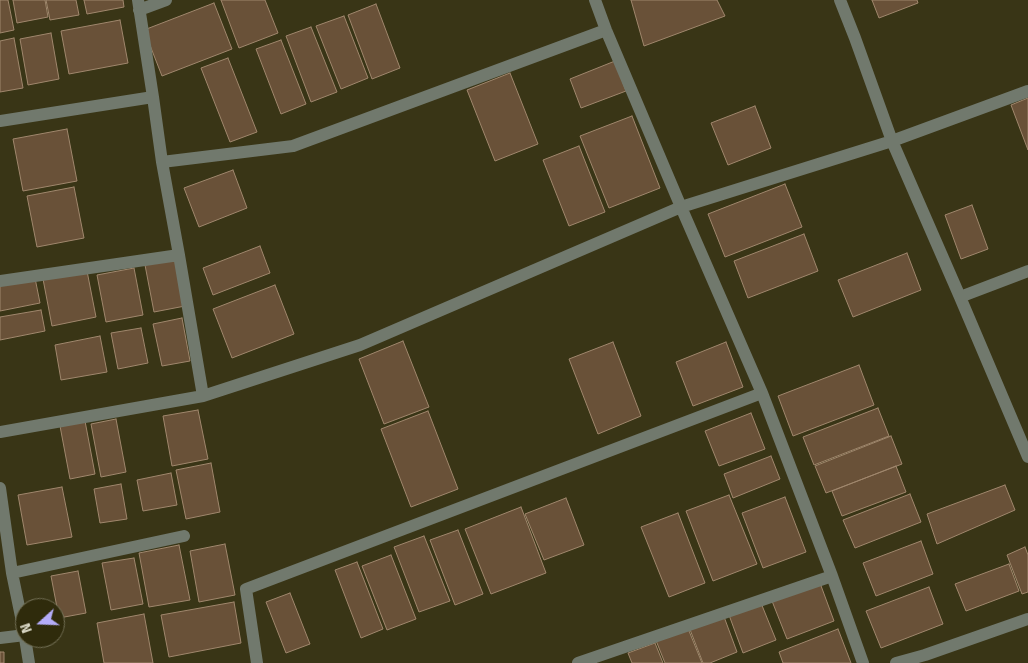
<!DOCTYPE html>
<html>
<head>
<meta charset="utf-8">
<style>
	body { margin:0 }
	#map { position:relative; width:1028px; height:663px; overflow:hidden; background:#393516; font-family:"Fira Sans",sans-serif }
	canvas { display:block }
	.north { position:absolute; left:15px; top:598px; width:50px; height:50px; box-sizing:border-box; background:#2f2b0c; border:1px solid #737056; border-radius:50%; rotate:250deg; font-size:14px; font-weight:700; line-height:20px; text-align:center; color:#dad8c6 }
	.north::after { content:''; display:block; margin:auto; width:18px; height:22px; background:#b4acf9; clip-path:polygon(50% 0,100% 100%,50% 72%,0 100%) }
</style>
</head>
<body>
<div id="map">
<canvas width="1028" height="663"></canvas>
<div class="north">N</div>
</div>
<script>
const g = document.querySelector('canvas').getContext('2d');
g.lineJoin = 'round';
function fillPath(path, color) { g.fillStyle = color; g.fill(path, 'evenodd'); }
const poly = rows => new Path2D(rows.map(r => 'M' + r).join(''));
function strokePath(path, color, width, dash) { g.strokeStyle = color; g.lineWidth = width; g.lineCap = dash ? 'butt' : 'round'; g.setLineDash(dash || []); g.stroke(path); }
const building = poly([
	[0,0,8,0,14,30,0,33,0,0],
	[13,0,45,0,48,17,17,23,13,0],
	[46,0,76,0,79,15,50,20,46,0],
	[84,0,123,0,124,7,87,14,84,0],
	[221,0,265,0,278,33,239,48,221,0],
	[631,0,717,0,725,16,644,46,631,0],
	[872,0,917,0,918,3,879,18,872,0],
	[214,3,232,49,162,76,144,30,214,3],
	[376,4,400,68,372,79,348,15,376,4],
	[344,16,368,78,341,89,316,26,344,16],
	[120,20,128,63,69,74,61,31,120,20],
	[311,27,337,92,311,102,286,36,311,27],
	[51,33,59,79,28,85,20,39,51,33],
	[14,38,23,88,0,92,0,41,14,38],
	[281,40,306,104,281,114,256,49,281,40],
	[228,58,257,132,230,142,201,68,228,58],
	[615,61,626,91,581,108,570,79,615,61],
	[510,73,538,144,495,161,467,90,510,73],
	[1028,98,1028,150,1011,105,1028,98],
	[755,106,771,148,728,165,711,123,755,106],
	[632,116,660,188,609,208,580,136,632,116],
	[67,129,77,181,23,191,13,139,67,129],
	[579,146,605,212,569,226,543,160,579,146],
	[233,170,247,208,199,227,184,188,233,170],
	[785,184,802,227,725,257,708,214,785,184],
	[74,187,84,238,37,247,27,196,74,187],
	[972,205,988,249,961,259,945,215,972,205],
	[804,234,818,271,748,298,734,261,804,234],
	[260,246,270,273,213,295,203,268,260,246],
	[907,253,921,290,853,317,838,280,907,253],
	[176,259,185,306,154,312,145,265,176,259],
	[134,268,143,315,106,322,97,275,134,268],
	[87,271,96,317,52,326,43,279,87,271],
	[35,278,40,303,0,311,0,284,35,278],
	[275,285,294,334,232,358,213,309,275,285],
	[41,310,45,331,0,340,0,317,41,310],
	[182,318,190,361,162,366,153,324,182,318],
	[141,328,148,363,118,369,111,333,141,328],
	[100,336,107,372,61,380,55,345,100,336],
	[403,341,429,407,384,424,359,359,403,341],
	[613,342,641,416,598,434,569,359,613,342],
	[726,342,743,387,693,406,676,362,726,342],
	[859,365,874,405,793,436,778,396,859,365],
	[878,408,889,436,814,465,803,437,878,408],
	[198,410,208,459,172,466,163,416,198,410],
	[428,411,458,489,411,507,381,429,428,411],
	[751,413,765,449,719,466,705,431,751,413],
	[116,419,126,472,101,477,91,424,116,419],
	[85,421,95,474,70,479,60,426,85,421],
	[891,436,902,464,826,493,815,466,891,436],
	[771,456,780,479,733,498,724,474,771,456],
	[211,463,220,512,186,519,176,470,211,463],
	[896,466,906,492,842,516,832,491,896,466],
	[171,473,177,505,143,511,137,480,171,473],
	[121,484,127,519,100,523,94,489,121,484],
	[1005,485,1015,510,937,544,927,514,1005,485],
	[62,487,72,537,27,545,18,495,62,487],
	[910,494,921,522,855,548,843,520,910,494],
	[729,495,757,564,713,581,686,511,729,495],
	[785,497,806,552,763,568,742,513,785,497],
	[566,498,584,545,544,560,525,514,566,498],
	[521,507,546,573,491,594,465,529,521,507],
	[678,513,705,583,669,597,641,527,678,513],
	[458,530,483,594,455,605,430,540,458,530],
	[424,536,450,601,419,612,394,547,424,536],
	[921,541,933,574,876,596,863,563,921,541],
	[225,544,235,595,199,602,190,551,225,544],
	[179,545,190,600,149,607,139,553,179,545],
	[1025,547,1028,555,1028,592,1022,594,1007,555,1025,547],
	[391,555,416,619,387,630,362,566,391,555],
	[134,558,143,604,111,610,102,563,134,558],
	[357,562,383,629,361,638,335,570,357,562],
	[1009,564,1019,591,966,611,955,584,1009,564],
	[78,571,86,613,59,618,51,576,78,571],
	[820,583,834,621,787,639,772,601,820,583],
	[929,587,943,624,881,648,866,611,929,587],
	[290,593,310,644,286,653,266,602,290,593],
	[234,602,241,643,169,657,161,615,234,602],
	[761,603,776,640,743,653,729,615,761,603],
	[144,614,153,663,104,663,97,623,144,614],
	[723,614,737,652,710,663,703,663,689,627,723,614],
	[687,626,702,663,665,663,655,638,687,626],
	[838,629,851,663,783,663,779,652,838,629],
	[655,643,663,663,632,663,628,653,655,643],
	[0,652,4,652,4,663,0,663,0,652]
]);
const minor = poly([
	[138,0,153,97,162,162,179,255,203,396],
	[595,0,606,30,681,207,762,393,832,576,863,663],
	[840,0,855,38,892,141,960,297,1028,457],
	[139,10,166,0],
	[0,121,153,97],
	[162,162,293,146,606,30],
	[0,281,179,255],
	[960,297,1028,271],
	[0,432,203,396,360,345,681,207,892,141,1028,91],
	[0,488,12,573,25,636],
	[12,573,184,536],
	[0,638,25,635],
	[25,638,29,663],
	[257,663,246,589,762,393],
	[578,663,832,576],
	[896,663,925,655,1028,619]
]);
fillPath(building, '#695138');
strokePath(building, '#a0876d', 1);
strokePath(minor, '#71796d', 12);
</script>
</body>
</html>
